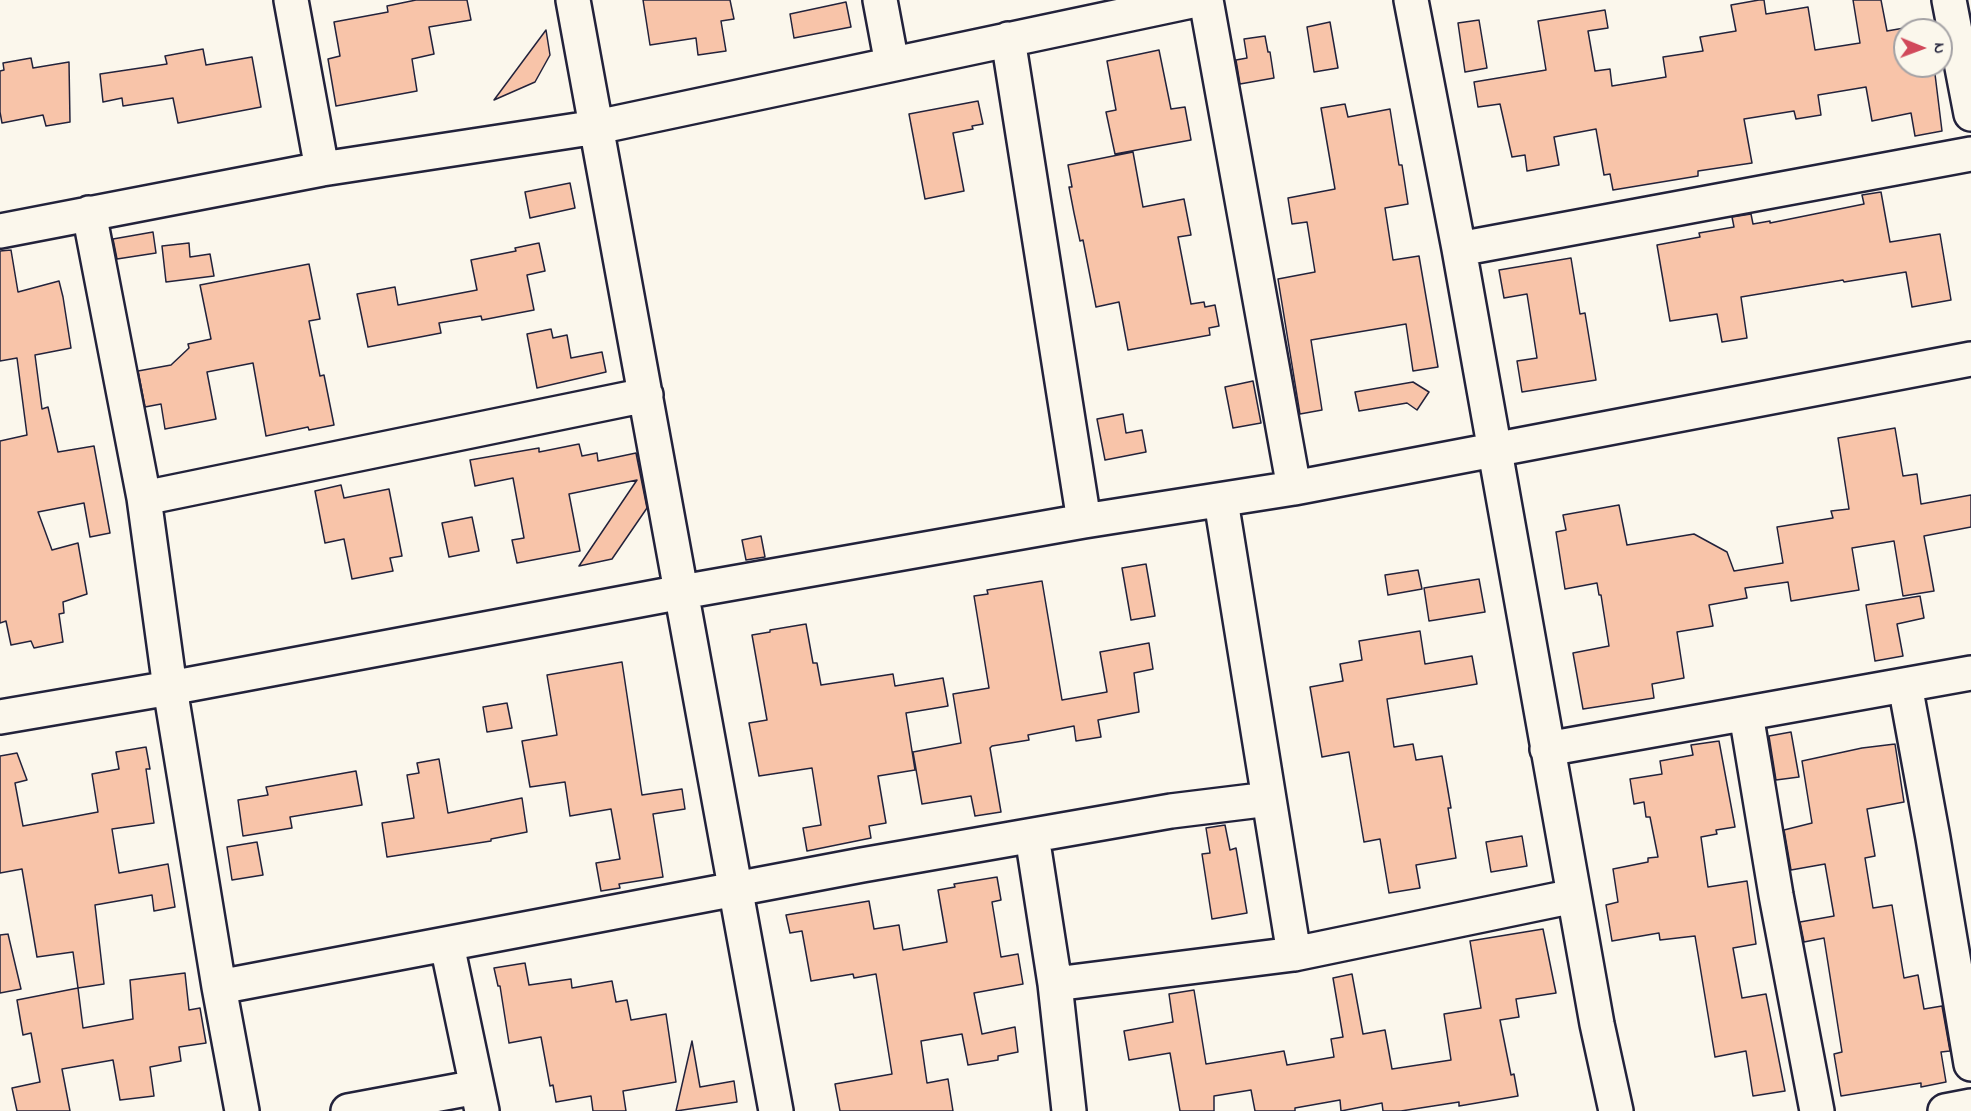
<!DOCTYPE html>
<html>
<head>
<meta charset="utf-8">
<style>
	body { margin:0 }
	#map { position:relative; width:1971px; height:1111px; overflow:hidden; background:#fbf7ec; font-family:"Indie Flower",sans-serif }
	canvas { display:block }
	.north { position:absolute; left:1893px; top:18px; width:60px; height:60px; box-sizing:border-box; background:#fbf7ec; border:2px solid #a4a2a5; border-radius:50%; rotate:91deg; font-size:16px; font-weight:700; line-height:24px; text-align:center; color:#22223b }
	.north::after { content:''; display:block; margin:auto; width:21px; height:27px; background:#d1495b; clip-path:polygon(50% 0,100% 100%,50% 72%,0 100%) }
</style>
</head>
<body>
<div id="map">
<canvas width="1971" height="1111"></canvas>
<div class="north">N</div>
</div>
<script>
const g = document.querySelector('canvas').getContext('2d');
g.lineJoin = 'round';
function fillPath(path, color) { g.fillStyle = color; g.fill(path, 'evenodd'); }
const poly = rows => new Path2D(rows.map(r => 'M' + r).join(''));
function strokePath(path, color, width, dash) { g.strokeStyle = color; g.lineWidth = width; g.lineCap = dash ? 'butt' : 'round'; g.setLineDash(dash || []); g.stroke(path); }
const building = poly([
	[416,0,467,0,471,20,429,27,434,54,412,59,417,91,336,106,328,59,340,56,334,22,388,12,387,6,416,0],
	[643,0,730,0,734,19,721,21,726,51,698,55,696,38,650,45,643,0],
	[1759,0,1764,0,1766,14,1808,7,1815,50,1860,43,1853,0,1881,0,1887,31,1927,24,1928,30,1905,30,1905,66,1934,66,1942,131,1915,136,1911,113,1872,121,1866,87,1818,95,1821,115,1796,119,1794,111,1744,119,1752,163,1698,171,1698,176,1613,190,1610,174,1604,175,1596,129,1554,137,1559,165,1527,171,1525,155,1512,157,1500,104,1478,107,1474,82,1546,70,1538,21,1605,10,1608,28,1588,31,1595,71,1610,69,1612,86,1666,77,1663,57,1703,51,1700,37,1736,31,1731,5,1759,0],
	[846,2,851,27,794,38,790,14,846,2],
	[1479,20,1487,68,1465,72,1458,23,1479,20],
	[1330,22,1338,68,1314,72,1307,27,1330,22],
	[546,30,550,55,535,82,494,100,546,30],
	[1265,36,1268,52,1270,52,1274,78,1240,84,1236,60,1247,58,1244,39,1265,36],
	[203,49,206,65,252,57,261,107,178,123,173,98,123,106,122,98,103,102,100,74,167,64,165,56,203,49],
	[1159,50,1171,109,1185,107,1191,140,1115,154,1106,112,1116,110,1107,61,1159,50],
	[31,58,33,68,69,62,70,122,46,126,43,115,2,123,0,112,0,71,4,70,3,63,31,58],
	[978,101,983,124,972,126,973,129,953,133,964,191,925,199,909,114,978,101],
	[1345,104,1348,117,1390,109,1399,165,1402,165,1408,204,1385,208,1393,260,1419,256,1438,367,1413,371,1406,324,1311,340,1322,410,1300,414,1278,279,1315,272,1307,222,1292,224,1288,198,1335,189,1321,108,1345,104],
	[1133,152,1143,207,1184,199,1191,235,1178,237,1191,304,1204,302,1205,307,1215,305,1219,326,1209,328,1210,335,1128,350,1119,302,1096,307,1083,240,1080,241,1074,213,1069,187,1072,187,1068,165,1133,152],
	[570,183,575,208,530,218,525,192,570,183],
	[1881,192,1890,242,1940,234,1951,300,1912,307,1906,272,1844,282,1843,280,1741,297,1747,338,1722,342,1717,314,1670,321,1657,245,1700,237,1699,233,1734,227,1732,217,1751,214,1753,224,1770,221,1770,223,1864,204,1862,195,1881,192],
	[153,232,156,253,117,259,113,239,153,232],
	[189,243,190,257,210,254,214,276,166,282,162,246,189,243],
	[539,243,545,271,527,275,534,310,482,320,481,316,439,323,441,333,368,347,357,294,395,287,398,305,477,290,471,260,516,251,515,248,539,243],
	[11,250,18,292,59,281,63,297,71,348,35,355,42,409,48,407,58,452,94,446,110,533,90,537,84,503,38,512,52,550,78,543,87,594,63,602,64,613,59,614,63,642,34,648,31,641,11,645,6,621,0,623,0,441,27,435,17,358,0,361,0,251,11,250],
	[1571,258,1580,314,1585,313,1596,380,1522,392,1517,361,1537,358,1527,294,1504,298,1499,270,1571,258],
	[309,264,320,319,309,321,320,376,324,375,334,425,309,430,308,427,266,436,253,363,207,372,216,419,165,429,161,404,145,407,138,371,171,365,189,348,188,344,211,339,200,285,309,264],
	[551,329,553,338,567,335,571,358,602,352,606,372,537,388,527,334,551,329],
	[1253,381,1261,423,1233,428,1225,387,1253,381],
	[1413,382,1429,392,1417,410,1407,403,1359,411,1355,392,1413,382],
	[1123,414,1126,433,1142,430,1146,452,1105,460,1097,419,1123,414],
	[1895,428,1903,476,1917,474,1921,504,1971,495,1971,527,1924,536,1934,591,1903,596,1894,541,1852,548,1859,590,1791,601,1788,582,1745,588,1747,598,1709,605,1713,626,1677,632,1684,678,1652,684,1654,698,1583,709,1573,653,1609,646,1601,595,1599,595,1597,583,1565,589,1556,532,1566,530,1563,515,1619,505,1627,545,1694,534,1727,552,1734,571,1783,563,1777,527,1833,518,1831,511,1849,509,1838,438,1895,428],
	[579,444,582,456,597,453,598,461,636,453,647,508,612,559,579,566,637,480,569,494,580,551,517,563,512,540,524,538,513,478,475,486,470,460,539,448,539,452,579,444],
	[341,485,344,498,389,489,402,556,390,558,393,571,352,579,344,539,325,543,315,491,341,485],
	[472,517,479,551,449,557,442,523,472,517],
	[761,536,765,557,746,560,742,540,761,536],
	[1146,564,1155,616,1131,620,1122,568,1146,564],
	[1418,570,1422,589,1388,595,1385,575,1418,570],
	[1479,579,1485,612,1429,621,1424,588,1479,579],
	[1042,581,1062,700,1107,692,1100,652,1149,643,1153,669,1134,673,1139,712,1098,720,1101,737,1076,741,1074,726,1028,735,1029,740,992,746,990,748,1001,812,975,816,971,796,922,804,913,752,961,743,953,694,989,688,974,596,988,594,987,590,1042,581],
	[1920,596,1924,618,1897,624,1903,656,1875,661,1866,605,1920,596],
	[806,624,813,663,817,663,821,685,893,674,895,686,943,678,948,706,906,713,915,770,878,776,886,823,869,826,871,838,807,851,803,828,821,825,812,768,759,776,749,723,767,720,752,635,770,632,770,630,806,624],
	[1420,631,1425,664,1472,656,1477,684,1387,699,1394,747,1413,744,1416,760,1442,756,1451,808,1448,808,1456,858,1416,865,1420,888,1389,893,1380,839,1364,842,1349,752,1322,757,1310,687,1343,681,1340,664,1362,660,1359,641,1420,631],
	[622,662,642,795,682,789,685,809,653,814,663,877,619,884,620,888,601,891,596,863,620,859,611,809,570,816,565,782,530,787,522,741,557,735,547,675,622,662],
	[507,703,512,728,487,732,483,707,507,703],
	[1791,732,1799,777,1776,780,1769,736,1791,732],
	[1719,741,1735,827,1716,830,1717,834,1701,837,1708,887,1747,881,1756,944,1733,948,1742,998,1766,994,1785,1091,1753,1096,1746,1051,1715,1057,1695,936,1660,940,1659,933,1612,941,1606,905,1618,902,1613,869,1648,862,1648,858,1658,857,1650,817,1646,817,1644,802,1634,804,1630,779,1662,774,1660,761,1693,755,1691,745,1719,741],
	[1895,744,1904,802,1867,809,1875,856,1865,858,1873,908,1892,905,1904,978,1918,975,1924,1009,1942,1006,1950,1051,1941,1052,1946,1082,1921,1087,1921,1083,1841,1096,1834,1054,1842,1052,1824,938,1804,942,1800,922,1834,916,1825,864,1791,870,1784,830,1812,823,1802,761,1862,748,1895,744],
	[146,747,150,769,146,769,154,823,112,829,119,873,168,864,175,907,154,911,152,895,95,905,104,984,78,988,73,952,37,957,22,869,0,873,0,756,17,753,27,780,15,783,23,826,98,812,92,774,119,769,116,752,146,747],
	[439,759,448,813,522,798,527,832,491,839,491,841,387,857,382,823,414,818,407,775,419,773,417,763,439,759],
	[356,771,362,805,290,817,292,828,243,836,238,800,268,795,266,787,356,771],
	[1225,825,1230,850,1236,848,1247,913,1212,919,1202,854,1210,853,1206,828,1225,825],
	[1522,836,1527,866,1491,872,1486,842,1522,836],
	[257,842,263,875,232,880,227,847,257,842],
	[997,877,1001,900,992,902,1001,957,1018,954,1023,984,974,993,982,1034,1015,1027,1018,1052,998,1056,998,1060,968,1065,962,1034,921,1041,927,1083,948,1079,953,1111,840,1111,835,1084,892,1074,876,974,854,978,853,974,811,981,802,931,790,933,786,915,869,901,874,929,899,925,903,950,947,942,938,890,955,887,954,884,997,877],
	[1543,929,1556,993,1516,999,1519,1017,1500,1020,1511,1075,1514,1074,1518,1096,1459,1106,1459,1102,1401,1111,1383,1111,1382,1103,1341,1111,1340,1100,1295,1108,1295,1111,1255,1111,1251,1090,1214,1096,1214,1111,1180,1111,1170,1053,1129,1060,1124,1031,1173,1022,1169,994,1194,990,1206,1064,1284,1051,1287,1065,1334,1057,1331,1039,1343,1037,1333,978,1352,974,1363,1034,1385,1030,1392,1069,1451,1060,1444,1014,1481,1008,1470,941,1543,929],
	[8,934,21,989,0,993,0,935,8,934],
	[525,963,529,985,571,979,572,988,612,981,616,1002,627,1000,631,1020,666,1014,676,1082,623,1091,626,1111,593,1111,591,1096,556,1102,553,1085,550,1086,541,1037,509,1043,500,986,498,986,494,968,525,963],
	[185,973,189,1010,200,1008,206,1043,179,1047,181,1061,150,1067,154,1096,120,1100,113,1060,62,1069,70,1111,17,1111,12,1088,40,1082,31,1033,23,1035,17,1000,78,988,83,1028,133,1019,130,980,185,973],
	[692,1041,700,1087,734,1081,737,1102,676,1111,692,1041]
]);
const minor = poly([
	[291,0,322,169],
	[573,0,776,1111],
	[880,0,892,64],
	[1206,0,1294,488],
	[1411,0,1459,249,1597,1024,1616,1111],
	[1949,0,1971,114],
	[1008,39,1084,521],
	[89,213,144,498,170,688,219,987,242,1111],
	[0,231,322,169,597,127,1196,0],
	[1459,249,1971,154],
	[144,498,646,395],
	[1221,501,1294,954],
	[1905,685,1933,838,1971,1064],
	[1746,714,1776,895,1817,1111],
	[0,717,170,688,682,592,1084,521,1294,488,1971,359],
	[1547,749,1971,673],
	[1032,836,1055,984,1069,1111],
	[447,945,482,1111],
	[1055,984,1294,954,1574,896],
	[219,987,862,865,1171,811,1269,799],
	[348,1111,477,1087],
	[1945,1111,1971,1106]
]);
fillPath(building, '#f8c4a9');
strokePath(building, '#22223b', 1.5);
strokePath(minor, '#22223b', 38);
strokePath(minor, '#fbf7ec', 33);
</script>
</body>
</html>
